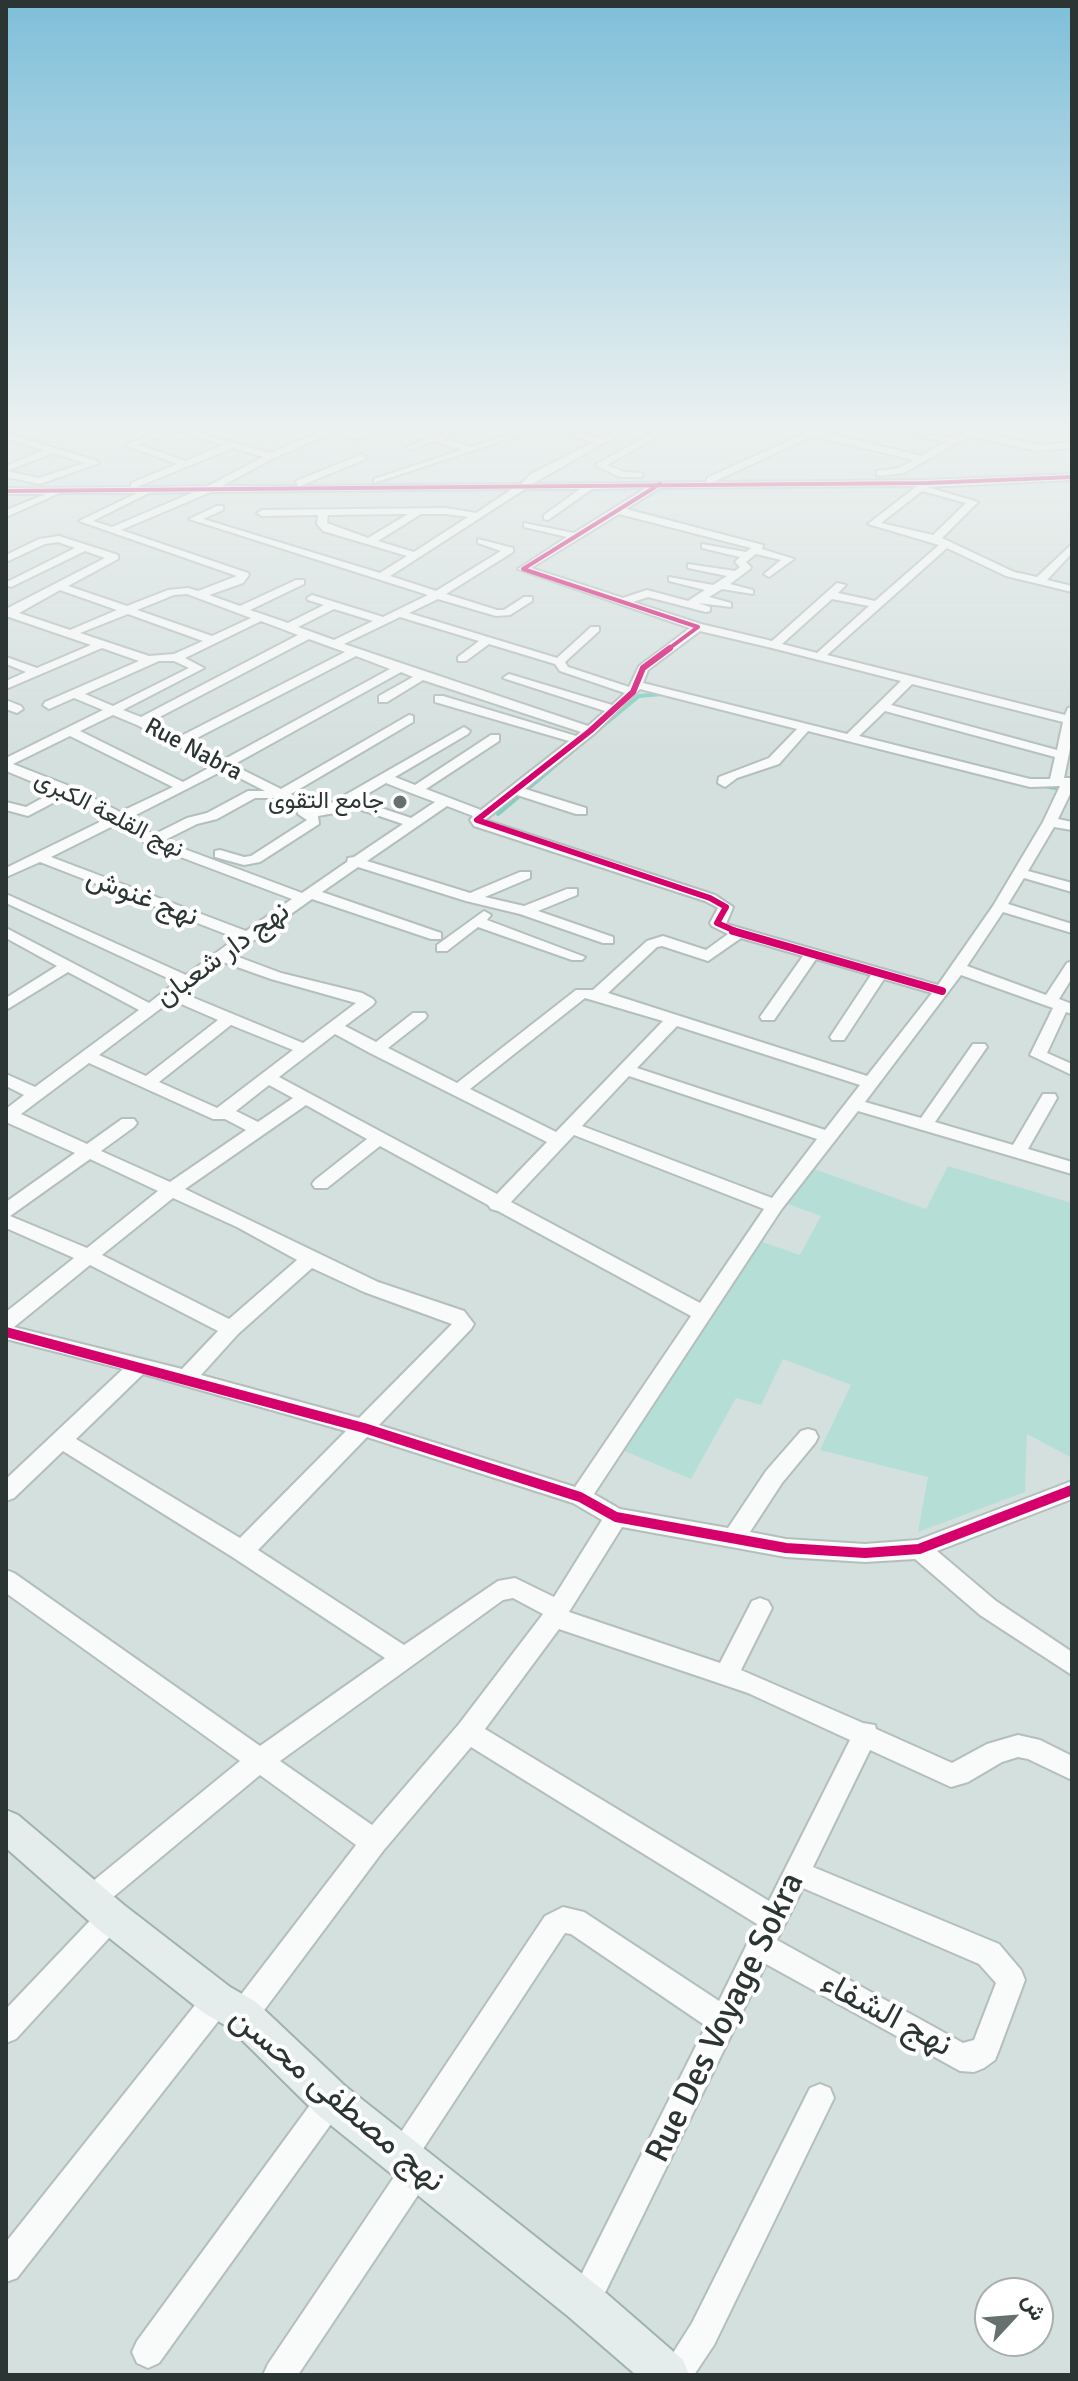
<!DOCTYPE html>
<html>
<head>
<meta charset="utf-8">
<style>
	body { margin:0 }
	#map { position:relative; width:1078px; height:2381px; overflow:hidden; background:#d4e0de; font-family:Signika,Vazirmatn,sans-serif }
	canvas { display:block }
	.frame { position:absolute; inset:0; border:8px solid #2b3533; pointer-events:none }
	.north { position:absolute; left:974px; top:2277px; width:80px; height:80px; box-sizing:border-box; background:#fff; border:2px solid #aaaead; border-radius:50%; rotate:64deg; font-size:22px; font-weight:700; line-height:32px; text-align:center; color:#2b3533 }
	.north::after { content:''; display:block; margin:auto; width:28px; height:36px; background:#66716f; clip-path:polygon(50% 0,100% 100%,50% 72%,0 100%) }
</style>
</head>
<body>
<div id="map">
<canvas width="1078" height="2381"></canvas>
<div class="frame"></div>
<div class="north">ش</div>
</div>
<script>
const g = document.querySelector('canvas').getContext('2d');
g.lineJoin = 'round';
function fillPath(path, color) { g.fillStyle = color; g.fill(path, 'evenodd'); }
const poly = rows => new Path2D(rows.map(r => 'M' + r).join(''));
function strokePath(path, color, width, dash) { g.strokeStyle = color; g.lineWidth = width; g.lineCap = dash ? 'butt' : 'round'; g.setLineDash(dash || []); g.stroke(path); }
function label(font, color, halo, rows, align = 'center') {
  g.font = font + ' Signika,Vazirmatn,sans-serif'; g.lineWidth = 8; g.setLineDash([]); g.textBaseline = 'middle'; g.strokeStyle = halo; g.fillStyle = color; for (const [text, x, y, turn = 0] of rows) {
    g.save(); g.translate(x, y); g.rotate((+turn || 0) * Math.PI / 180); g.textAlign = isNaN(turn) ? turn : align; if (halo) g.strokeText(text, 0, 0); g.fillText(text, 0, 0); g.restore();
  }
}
const green = poly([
	[948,1166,1072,1203,1072,1458,1027,1434,1025,1492,918,1532,928,1477,820,1450,851,1385,783,1359,761,1405,736,1398,691,1479,622,1450,759,1241,800,1255,821,1216,788,1204,814,1169,926,1209]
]);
const stream = poly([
	[594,733,639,696,662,694],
	[1041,785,1055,788,1068,785,1072,779],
	[498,814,583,742]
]);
const minor = poly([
	[161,431,173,431,139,445,185,461,223,445,178,431,192,431,270,453,322,431,378,431,358,439,332,433,274,458,222,486,298,486,296,481,363,454,366,459,300,486,521,484,531,474,593,442,556,431,571,431,601,438,614,431,625,431,532,484,707,482,707,478,803,434,800,431,820,431,921,456,945,442,910,434,909,431,952,438,965,431,975,431,1038,445,1072,442,1072,448,1038,451,969,436,904,473,880,476,877,475,877,471,899,468,914,460,813,436,713,482,927,480,1072,474,1072,480,927,487,978,502,942,538,1014,572,1037,577,1072,544,1072,553,1047,580,1072,586,1072,592,1006,576,947,548,827,655,1065,715,1068,708,1072,707,1072,739,1064,778,1072,778,1072,790,1058,819,1072,822,1072,830,1054,827,1028,871,1072,883,1072,892,1024,878,1008,904,1072,924,1072,933,1003,912,967,966,1046,995,1067,963,1072,961,1072,978,1059,999,1072,1004,1072,1014,1066,1012,1047,1053,1072,1064,1072,1075,1030,1055,1053,1008,961,975,865,1102,921,1118,973,1044,985,1044,987,1047,935,1122,1013,1145,1043,1094,1055,1094,1057,1098,1028,1149,1072,1162,1072,1174,858,1111,781,1210,594,1494,620,1509,728,1528,766,1471,801,1431,808,1429,815,1431,818,1437,815,1443,782,1483,750,1532,786,1539,865,1544,918,1540,1072,1481,1072,1499,937,1551,996,1601,1072,1652,1072,1675,980,1615,915,1559,865,1562,786,1557,622,1527,569,1612,720,1663,752,1601,760,1598,768,1601,772,1608,741,1670,863,1723,875,1725,876,1729,952,1763,987,1744,1018,1735,1040,1740,1072,1756,1072,1780,1028,1759,1018,1757,1002,1762,968,1782,951,1787,870,1750,813,1867,999,1944,1021,1970,1025,1980,999,2050,995,2060,984,2068,974,2072,960,2071,766,1964,595,2313,584,2318,573,2313,568,2302,573,2291,706,2026,571,1934,565,1933,419,2155,428,2158,432,2169,428,2180,298,2375,263,2375,268,2364,398,2171,391,2167,386,2157,391,2147,545,1916,563,1907,584,1912,719,2001,757,1924,471,1747,383,1851,253,2025,243,2029,233,2025,229,2015,233,2005,356,1845,260,1775,100,1908,91,1912,82,1908,78,1899,82,1890,240,1761,6,1593,6,1570,14,1573,260,1746,385,1658,234,1558,63,1451,14,1498,6,1501,6,1479,123,1369,6,1339,6,1312,74,1258,6,1228,6,1202,75,1153,6,1122,6,1109,24,1095,6,1086,6,1074,35,1087,139,1010,68,972,6,1010,6,998,57,966,6,938,6,928,149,1003,176,982,6,903,6,894,186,975,236,938,40,862,6,877,6,868,110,817,66,796,28,816,6,810,6,802,26,807,55,791,6,771,6,758,103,710,74,698,49,709,43,705,45,702,139,661,102,648,6,689,6,681,26,672,6,664,6,657,37,668,91,645,6,616,6,609,105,558,85,551,11,587,6,585,7,582,75,548,58,542,45,544,6,562,6,555,39,539,59,536,118,555,118,559,68,586,127,606,168,590,188,588,198,591,237,576,79,521,137,493,60,493,6,517,6,510,46,494,6,494,6,488,131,487,131,483,177,464,125,445,161,431],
	[233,448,263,457,208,486,137,487,233,448],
	[917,486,868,524,939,545,875,601,838,593,846,585,837,583,772,641,701,624,633,602,648,597,706,612,710,611,710,607,698,603,731,607,731,603,709,597,722,589,753,594,753,590,730,584,750,569,751,567,746,562,756,554,781,560,764,574,769,577,794,559,762,549,763,545,626,509,660,488,917,486],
	[646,488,574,533,524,523,524,527,567,537,518,569,690,628,639,666,629,687,568,667,565,662,599,631,599,627,591,627,557,658,409,613,438,599,496,616,510,615,532,601,532,597,524,597,504,610,497,610,446,594,513,552,513,548,478,539,478,543,501,551,436,591,390,576,525,489,580,489,544,515,544,519,548,520,592,489,646,488],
	[512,489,476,513,446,508,262,510,257,513,262,516,318,515,317,524,323,531,407,556,380,573,203,519,223,510,223,506,217,506,189,519,428,595,383,617,312,595,307,598,308,600,324,605,288,623,250,610,304,584,304,580,296,580,240,606,209,595,243,583,249,575,248,573,121,530,211,492,512,489],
	[922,491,966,503,933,535,881,523,922,491],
	[194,492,112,527,93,521,149,493,194,492],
	[408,514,368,538,327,523,328,515,408,514],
	[446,514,468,517,414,552,378,541,421,514,446,514],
	[619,514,751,548,746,552,702,544,702,548,740,557,735,562,740,567,735,571,688,564,688,568,727,576,713,585,669,577,669,581,705,590,688,601,647,590,623,598,531,568,619,514],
	[60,590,117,610,70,630,19,613,60,590],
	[187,594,251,618,212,636,137,610,174,595,187,594],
	[832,599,869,606,817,653,782,644,832,599],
	[334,609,373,621,334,640,298,627,334,609],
	[128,614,203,641,174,654,149,656,80,633,128,614],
	[400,617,479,641,458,657,458,661,466,661,489,644,555,664,560,671,625,693,612,705,509,674,503,678,605,711,588,726,344,644,400,617],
	[261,621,298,635,141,717,123,710,204,668,185,658,261,621],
	[700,631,772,648,901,681,847,734,643,683,648,670,700,631],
	[309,639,345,652,179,737,150,722,309,639],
	[356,656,390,669,223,760,189,742,356,656],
	[159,661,174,661,189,668,113,706,85,694,159,661],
	[401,672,413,677,379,696,379,702,387,702,423,680,581,732,576,736,443,696,435,696,435,702,569,741,481,810,426,789,499,741,499,735,491,735,415,785,395,777,468,734,470,731,464,727,326,806,317,808,291,794,413,722,413,716,409,715,281,789,233,765,401,672],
	[912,684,1063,722,1057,750,891,705,912,684],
	[640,689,797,729,769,758,719,777,718,783,725,787,737,778,779,764,808,731,1030,787,1060,786,1043,822,993,906,938,985,726,924,733,907,715,895,485,820,517,795,576,814,586,814,586,808,525,789,594,734,640,689],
	[885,711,1055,757,1050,779,1030,779,859,736,885,711],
	[113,715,137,725,214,765,183,782,80,731,113,715],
	[70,736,173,787,120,812,72,787,13,764,70,736],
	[224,770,265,791,248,791,207,813,187,818,153,835,130,818,224,770],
	[386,783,411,793,435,802,411,818,357,800,386,783],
	[255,798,278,798,298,808,298,814,307,820,251,856,244,857,220,850,215,851,215,857,244,865,260,862,319,824,318,816,335,813,347,805,403,824,354,857,348,858,347,862,302,893,163,841,197,824,217,819,255,798],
	[447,806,473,816,470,820,474,826,705,901,718,908,710,923,712,926,728,934,706,950,663,936,647,941,593,990,576,990,457,1083,388,1048,425,1019,427,1016,425,1013,413,1013,376,1042,345,1026,373,1005,375,1002,373,999,362,993,281,973,233,955,312,899,431,939,441,939,441,933,322,892,358,867,466,901,520,914,603,943,613,943,613,937,538,911,577,895,577,889,567,889,524,906,485,897,530,878,530,872,520,872,470,893,367,861,447,806],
	[119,823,146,844,292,899,246,931,51,857,119,823],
	[741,938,803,956,760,1017,762,1020,774,1020,816,959,871,975,830,1037,832,1040,844,1040,884,979,932,993,867,1076,608,993,657,947,662,946,708,961,741,938],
	[223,962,271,979,356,1003,303,1043,182,993,223,962],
	[585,998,663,1021,556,1132,470,1089,585,998],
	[172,1000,218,1020,146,1076,99,1055,172,1000],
	[231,1025,293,1050,217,1108,159,1082,231,1025],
	[677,1026,860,1085,825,1130,637,1068,677,1026],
	[335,1034,370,1053,547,1142,497,1194,279,1077,335,1034],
	[89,1063,213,1119,225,1119,246,1130,170,1182,101,1151,134,1127,137,1123,134,1119,122,1119,87,1144,21,1114,89,1063],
	[629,1076,817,1139,772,1198,582,1126,629,1076],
	[269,1085,293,1098,258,1122,236,1111,269,1085],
	[306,1105,367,1139,315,1180,312,1184,315,1188,327,1188,380,1146,488,1205,491,1209,498,1211,691,1316,575,1487,379,1425,471,1329,474,1324,464,1311,378,1282,185,1189,306,1105],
	[574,1135,764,1209,700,1303,511,1202,574,1135],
	[90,1159,158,1191,87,1248,10,1216,90,1159],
	[173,1198,237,1227,297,1260,229,1319,102,1255,173,1198],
	[90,1265,218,1331,182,1369,14,1327,90,1265],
	[312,1268,364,1292,452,1324,359,1418,201,1375,238,1334,312,1268],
	[143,1374,186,1386,346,1431,240,1538,76,1439,143,1374],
	[367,1437,573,1503,602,1520,554,1597,515,1578,498,1581,404,1645,258,1550,367,1437],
	[513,1598,543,1614,459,1724,372,1825,280,1761,503,1600,513,1598],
	[559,1629,748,1693,850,1740,769,1901,485,1729,559,1629],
	[803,1888,979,1964,996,1983,974,2040,963,2043,777,1940,803,1888],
	[446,431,458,431,443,438,471,447,519,431,532,431,374,483,374,479,462,450,434,441,411,450,406,447,446,431],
	[656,431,667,431,607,465,624,472,642,473,642,477,620,477,595,465,656,431],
	[6,433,97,461,99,463,40,484,6,477,6,466,44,450,6,439,6,433],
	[53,453,85,463,39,478,7,471,53,453],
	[6,700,21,706,23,709,17,713,6,709,6,700],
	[484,911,491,915,487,920,585,957,582,960,572,960,478,927,447,951,437,951,437,945,484,911],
	[111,1904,120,1908,124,1917,120,1926,16,2039,6,2043,6,2009,102,1908,111,1904],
	[217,1986,227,1990,231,2000,227,2010,17,2278,6,2282,6,2242,207,1990,217,1986],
	[820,2084,830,2088,834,2098,714,2345,694,2375,659,2375,692,2323,810,2088,820,2084],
	[331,2086,341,2090,345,2100,341,2110,159,2363,148,2368,137,2363,132,2352,137,2341,321,2090,331,2086]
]);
const major = poly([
	[6,1810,18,1815,124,1905,230,1987,256,2002,345,2086,599,2287,683,2360,689,2375,636,2375,569,2317,317,2114,230,2028,204,2013,98,1929,6,1848,6,1810]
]);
const cyclewayFar3 = poly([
	[660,484,523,569,698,627,667,650],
	[6,491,927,483,1072,477]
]);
const cyclewayFar2 = poly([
	[670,648,643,668,633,692,590,731,477,820,710,898,726,907,717,923,740,933]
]);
const cyclewayFar1 = poly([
	[733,931,942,991]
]);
const cycleway = poly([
	[6,1332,364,1428,580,1497,616,1517,786,1548,865,1553,919,1549,1072,1490]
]);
const markers = [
	[400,802,8,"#66716f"]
];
const farStreetnames = [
	["Rue Nabra",193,750,28],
	["نهج القلعة الكبرى",109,815,27]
];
const farPoinames = [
	["جامع التقوى",384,802]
];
const streetNames = [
	["نهج غنوش",142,898,21],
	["نهج دار شعبان",223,955,-36]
];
const nearStreetnames = [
	["نهج الشفاء",886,2015,28],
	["Rue Des Voyage Sokra",726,2018,-64],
	["نهج مصطفى محسن",337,2100,40]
];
fillPath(green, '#b5dfd6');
strokePath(stream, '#7fd0c2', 4);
strokePath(minor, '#b4bebc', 4);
strokePath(major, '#a0b2af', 4);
fillPath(minor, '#f9fafa');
fillPath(major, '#e4edec');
strokePath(cyclewayFar3, '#d6006c', 4);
strokePath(cyclewayFar2, '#d6006c', 6);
strokePath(cyclewayFar1, '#d6006c', 8);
strokePath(cycleway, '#d6006c', 10);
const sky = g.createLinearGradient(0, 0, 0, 764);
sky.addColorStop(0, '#7ebfd9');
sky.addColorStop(0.56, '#ecf1f0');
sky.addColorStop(1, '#ecf1f000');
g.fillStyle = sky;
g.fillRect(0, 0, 1078, 764);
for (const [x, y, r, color] of markers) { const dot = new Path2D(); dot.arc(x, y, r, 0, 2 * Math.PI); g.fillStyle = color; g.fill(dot); strokePath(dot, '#fff', 3); }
label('24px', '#2b3533', '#fff', farStreetnames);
label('24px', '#2b3533', '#fff', farPoinames, 'right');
label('28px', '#2b3533', '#fff', streetNames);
label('34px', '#2b3533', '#fff', nearStreetnames);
</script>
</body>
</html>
